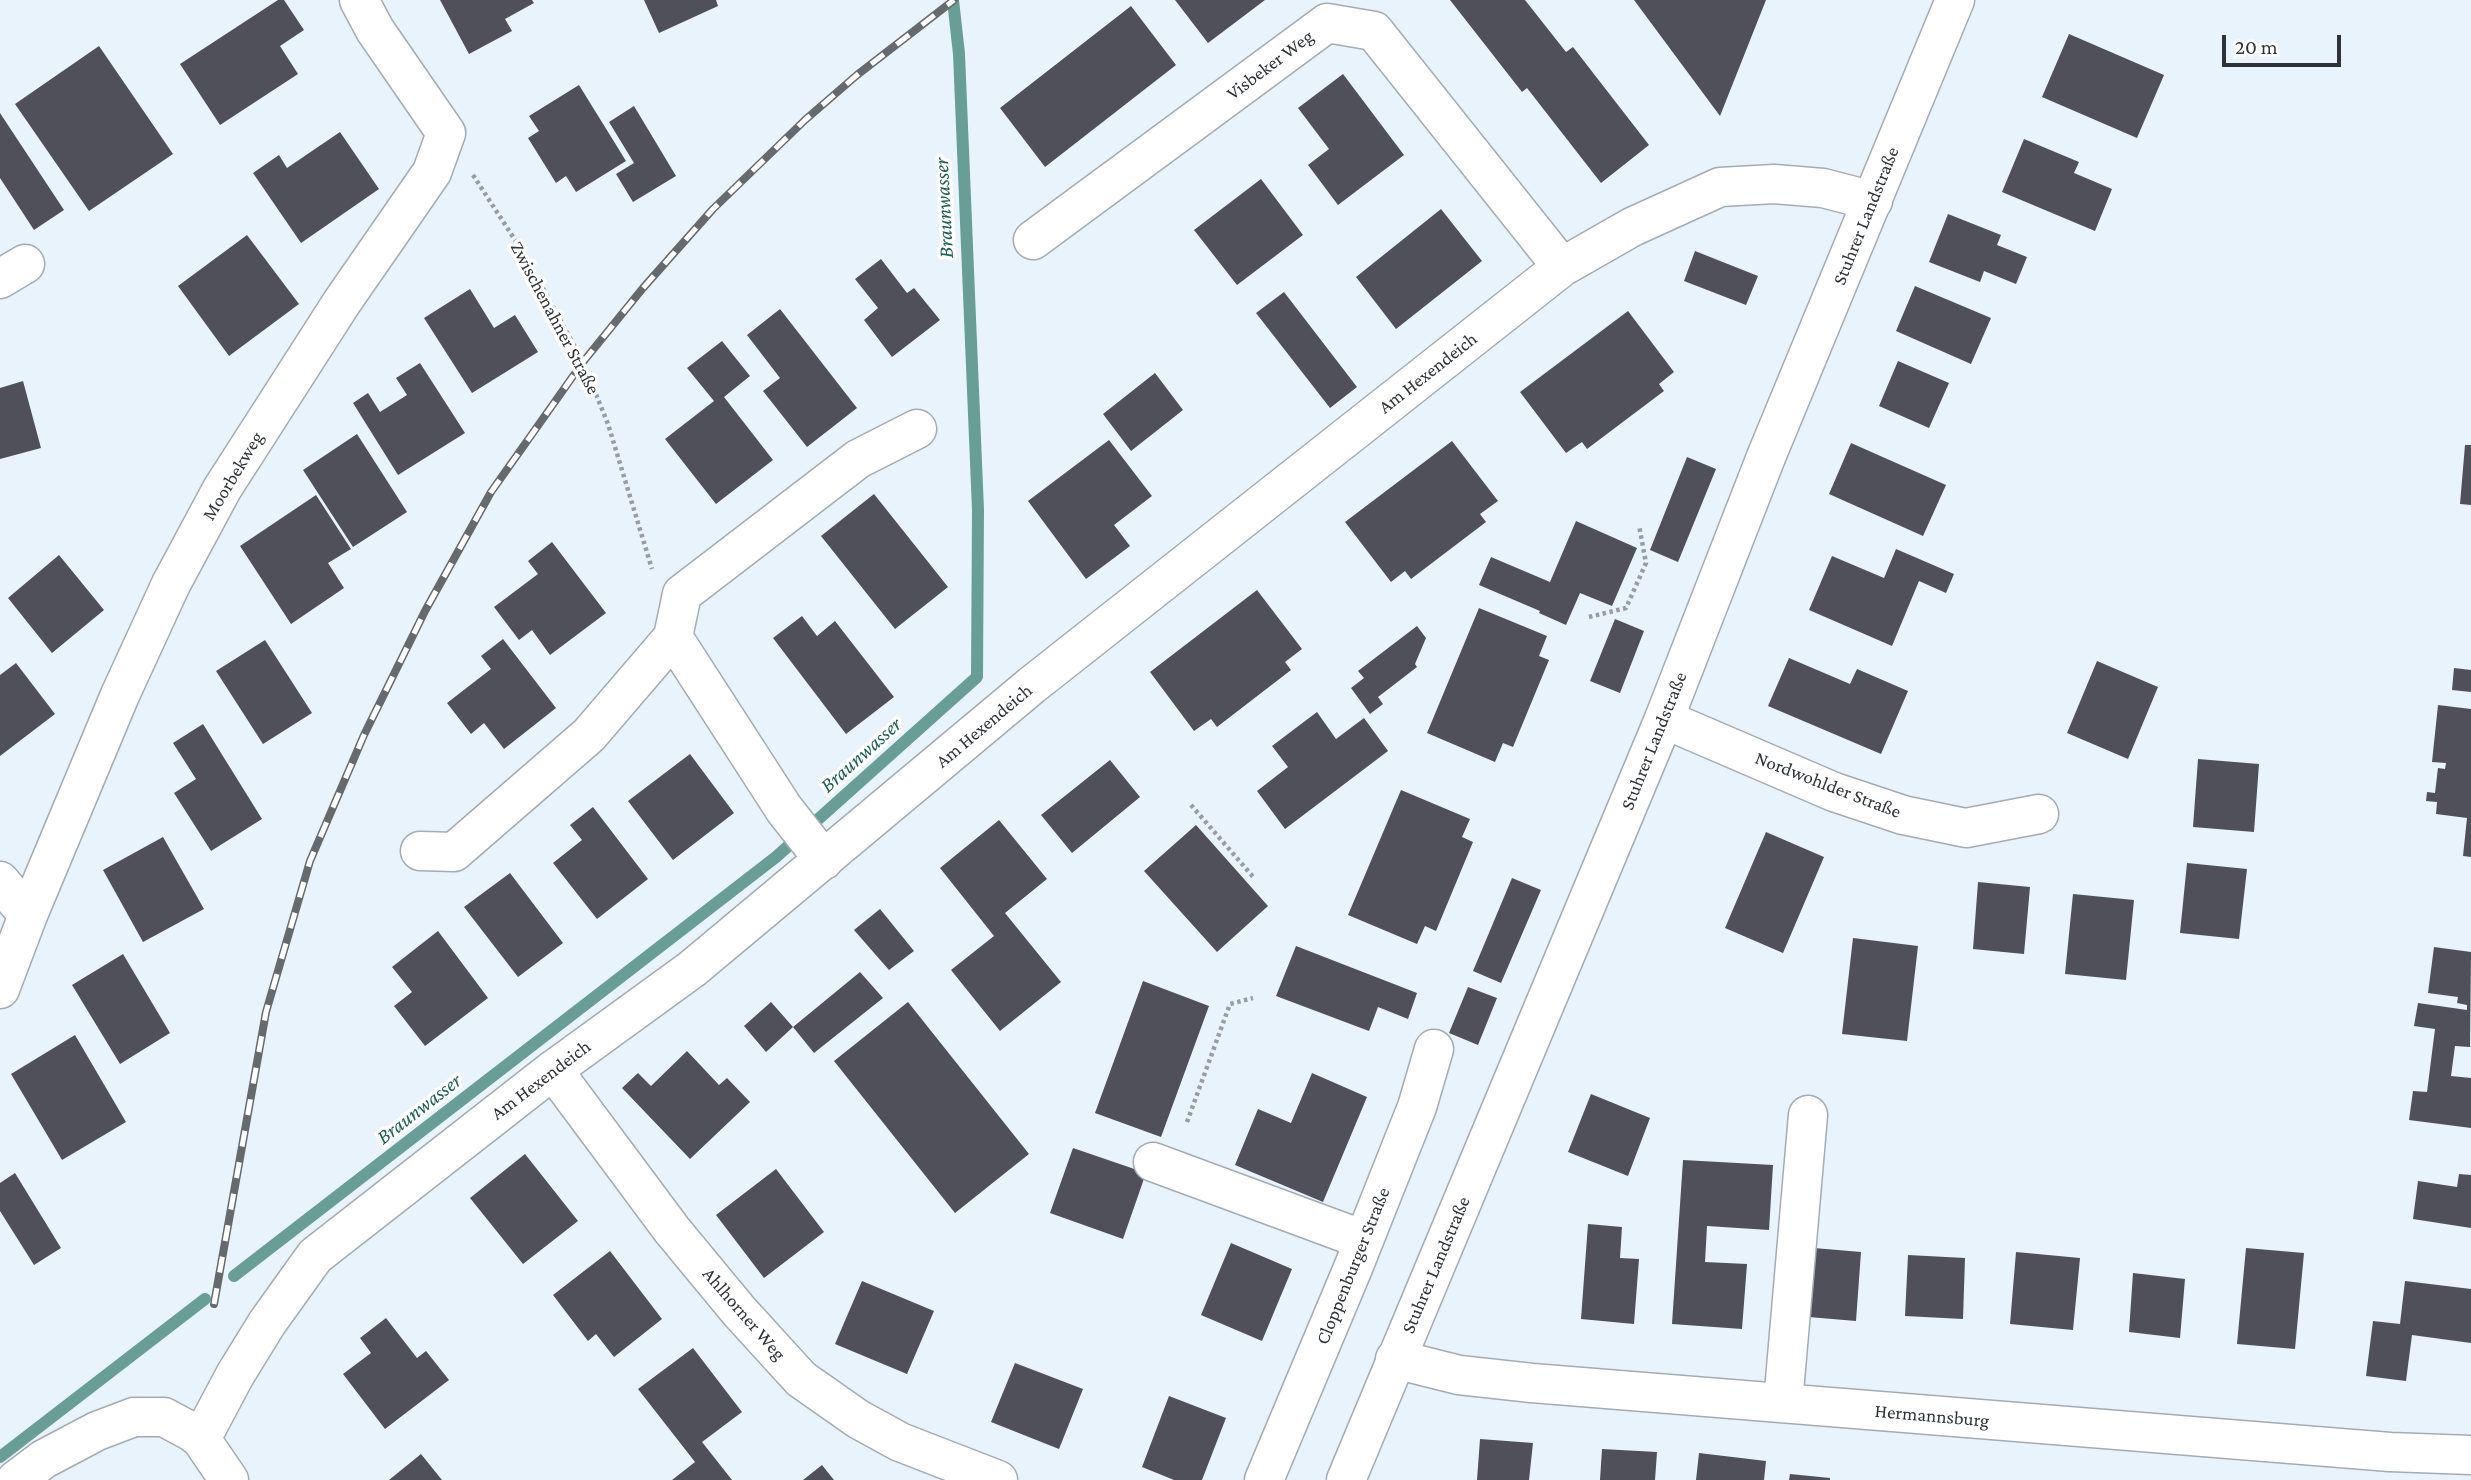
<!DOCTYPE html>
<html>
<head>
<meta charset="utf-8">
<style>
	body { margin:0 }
	#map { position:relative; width:2471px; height:1480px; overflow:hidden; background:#e9f3fc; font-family:"Crimson Pro",serif }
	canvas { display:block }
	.scale { position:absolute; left:2222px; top:35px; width:119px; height:32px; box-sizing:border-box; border:4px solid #2f3236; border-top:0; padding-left:9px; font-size:21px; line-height:24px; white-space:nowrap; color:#2f3236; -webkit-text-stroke:5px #fff; paint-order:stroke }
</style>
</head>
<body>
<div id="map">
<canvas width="2471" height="1480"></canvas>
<div class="scale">20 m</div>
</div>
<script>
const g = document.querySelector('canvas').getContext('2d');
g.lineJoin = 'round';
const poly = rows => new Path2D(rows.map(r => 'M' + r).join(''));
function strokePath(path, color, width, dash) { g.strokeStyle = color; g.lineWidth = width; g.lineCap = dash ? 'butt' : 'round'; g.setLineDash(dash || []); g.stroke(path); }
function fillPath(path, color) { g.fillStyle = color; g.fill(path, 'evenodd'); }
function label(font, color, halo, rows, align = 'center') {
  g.font = font + ' "Crimson Pro",serif'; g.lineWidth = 7; g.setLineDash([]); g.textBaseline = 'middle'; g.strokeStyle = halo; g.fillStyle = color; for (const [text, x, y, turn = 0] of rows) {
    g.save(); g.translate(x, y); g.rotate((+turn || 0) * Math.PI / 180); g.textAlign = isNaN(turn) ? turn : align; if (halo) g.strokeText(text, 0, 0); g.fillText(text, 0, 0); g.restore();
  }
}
const stream = poly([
	[234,1276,776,857,977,677,978,510,959,54,953,0],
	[0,1457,205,1299]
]);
const building = poly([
	[278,0,284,0,304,30,280,46,298,74,220,125,180,64],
	[440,0,532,0,534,3,505,19,512,31,469,54],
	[644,0,716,0,718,6,659,33],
	[1175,0,1265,0,1208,43],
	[1450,0,1525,0,1566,52,1573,47,1649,145,1601,183,1527,88,1522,92],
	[1634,0,1766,0,1720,116],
	[1131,6,1176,65,1045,167,1000,108],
	[2069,34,2164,75,2137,138,2042,97],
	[99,46,173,154,89,211,15,104],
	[1343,74,1404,155,1338,205,1308,165,1329,149,1298,108],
	[579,85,626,161,576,192,566,176,556,183,528,138,539,131,529,116],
	[634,106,676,176,633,202,616,174,634,163,609,122],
	[0,113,64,210,34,230,0,178],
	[340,132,379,189,301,243,253,173,279,155,287,168],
	[2024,139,2079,162,2074,173,2112,189,2095,231,2002,192],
	[1261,179,1303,235,1237,285,1194,230],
	[1441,209,1482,261,1396,329,1356,277],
	[1948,214,2001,235,1997,245,2027,257,2016,284,1984,271,1980,282,1929,262],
	[247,235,299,304,229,356,178,286],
	[1695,251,1758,276,1746,305,1684,281],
	[881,259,907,293,914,288,940,320,892,357,864,320,878,308,855,279],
	[1915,286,1991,318,1971,364,1896,331],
	[470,289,494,328,515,315,538,352,472,393,424,318],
	[1284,292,1357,387,1330,408,1256,313],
	[780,309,857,408,807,447,763,391,780,378,747,335],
	[1628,311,1674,372,1659,384,1664,391,1587,449,1582,442,1566,453,1520,392],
	[722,341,750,376,724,397,773,460,716,504,665,439,714,401,687,368],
	[1898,361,1949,383,1929,428,1879,406],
	[420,363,465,433,398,475,353,403,368,393,380,412,407,395,396,378],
	[1155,373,1183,410,1131,451,1103,414],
	[23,381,41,448,0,459,0,388],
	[357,434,407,512,353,547,303,470],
	[1109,440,1152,496,1114,525,1130,546,1086,579,1028,501],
	[1452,441,1498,501,1480,514,1486,522,1411,579,1405,571,1391,582,1345,522],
	[1851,443,1946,485,1923,536,1829,494],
	[2465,445,2471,445,2471,505,2460,504],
	[1687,457,1716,469,1678,562,1650,550],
	[874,494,948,587,895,629,821,536],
	[316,495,351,549,328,563,344,588,291,624,240,546],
	[1576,521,1637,548,1612,606,1580,593,1566,625,1539,613,1540,611,1479,585,1491,557,1550,582],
	[552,542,606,613,550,655,532,630,519,640,494,607,538,574,528,561],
	[1896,549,1954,574,1946,593,1919,581,1892,646,1809,610,1832,556,1884,578],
	[59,555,104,610,52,653,8,598],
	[1257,590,1302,649,1285,662,1291,670,1217,727,1211,719,1194,731,1150,672],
	[1479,608,1547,636,1539,656,1549,660,1513,747,1503,743,1495,762,1427,733],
	[802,616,817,636,835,621,894,697,846,734,773,638],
	[1615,619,1644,631,1620,693,1590,681],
	[1417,626,1426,638,1415,664,1417,667,1378,697,1383,704,1370,714,1351,688,1364,678,1358,671],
	[503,639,556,708,504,749,484,723,471,734,447,703,491,669,481,656],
	[265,640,312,713,263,744,216,671],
	[1789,658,1850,684,1857,669,1908,691,1881,754,1768,706],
	[2097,661,2158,687,2128,759,2067,733],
	[16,663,55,714,0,756,0,675],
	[2454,668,2471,670,2471,692,2452,690],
	[2438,705,2471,709,2471,857,2463,856,2467,818,2436,814,2437,802,2426,801,2427,792,2435,793,2438,768,2445,769,2446,763,2432,762],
	[1317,712,1336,739,1364,718,1388,751,1285,829,1257,791,1288,767,1272,746],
	[203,724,262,819,211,851,174,793,196,779,173,743],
	[690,754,734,813,673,860,628,801],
	[2198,759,2259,764,2254,832,2193,827],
	[1110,760,1140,797,1072,853,1041,815],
	[1401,790,1470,819,1462,837,1473,842,1436,931,1425,926,1417,944,1348,915],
	[593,807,648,879,597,919,553,863,582,840,570,825],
	[999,820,1047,879,1005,913,1061,982,1000,1031,951,970,994,936,940,868],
	[1196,825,1268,906,1217,952,1144,871],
	[1766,832,1824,857,1783,953,1725,928],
	[163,837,204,909,143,942,103,870],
	[2187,863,2247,869,2239,939,2180,933],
	[510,873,563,943,518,977,464,907],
	[1512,878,1541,890,1501,983,1473,971],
	[1978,882,2030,887,2024,954,1973,949],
	[2073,894,2134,900,2126,980,2065,974],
	[880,909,914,951,889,970,854,930],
	[438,931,488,998,425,1046,394,1006,412,992,392,967],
	[1853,938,1918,946,1907,1041,1842,1034],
	[1296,946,1417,993,1408,1019,1378,1007,1369,1031,1276,996],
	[2434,947,2471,952,2470,1047,2455,1046,2451,1076,2471,1078,2471,1128,2409,1120,2413,1091,2427,1092,2435,1029,2414,1026,2418,1003,2467,1010,2467,1005,2457,1003,2458,997,2428,993],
	[123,954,170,1033,120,1064,72,985],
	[860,972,883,998,814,1053,793,1027],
	[1143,981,1209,1006,1161,1137,1095,1113],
	[1468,987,1497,998,1478,1045,1449,1033],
	[771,1002,793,1027,766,1052,744,1026],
	[908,1002,1029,1154,955,1213,834,1061],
	[75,1035,126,1122,62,1160,11,1074],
	[687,1051,719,1085,727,1078,750,1102,690,1159,622,1088,638,1073,651,1086],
	[1312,1073,1367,1097,1323,1202,1235,1165,1258,1109,1291,1123],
	[1591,1094,1650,1118,1628,1176,1568,1152],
	[1073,1148,1146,1173,1123,1239,1050,1213],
	[525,1154,578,1221,523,1264,470,1198],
	[1683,1160,1773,1165,1769,1230,1707,1226,1705,1262,1747,1264,1742,1329,1672,1324],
	[776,1169,824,1232,764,1278,716,1215],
	[15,1173,61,1248,34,1265,0,1211,0,1183],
	[2459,1174,2471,1175,2471,1228,2413,1219,2418,1181,2457,1187],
	[1588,1224,1622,1227,1620,1258,1639,1259,1634,1324,1581,1319],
	[1231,1243,1292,1269,1262,1341,1201,1315],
	[1802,1247,1861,1252,1856,1321,1797,1316],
	[2246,1248,2304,1253,2295,1349,2237,1344],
	[610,1251,662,1319,614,1357,596,1334,588,1341,553,1295],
	[2016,1252,2080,1258,2073,1330,2010,1324],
	[1908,1255,1965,1258,1963,1319,1905,1316],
	[2133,1273,2185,1279,2180,1338,2129,1332],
	[862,1281,934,1311,907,1374,835,1344],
	[2405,1281,2471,1289,2471,1343,2412,1335,2406,1381,2366,1376,2373,1321,2400,1324],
	[386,1318,417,1358,426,1351,449,1380,385,1429,343,1374,371,1353,360,1338],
	[693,1348,742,1412,702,1442,732,1480,672,1480,695,1462,638,1389],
	[1015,1363,1083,1389,1059,1449,991,1422],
	[1169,1396,1226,1418,1202,1480,1174,1480,1142,1467],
	[1480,1439,1533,1443,1529,1480,1477,1480],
	[1602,1449,1657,1452,1655,1480,1600,1480],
	[1699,1453,1766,1461,1764,1480,1696,1480],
	[421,1454,442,1480,389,1480],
	[822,1465,834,1480,803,1480],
	[1790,1474,1830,1478,1830,1480,1789,1480]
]);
const path = poly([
	[473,175,526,257,583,362,608,424,652,569],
	[1589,617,1626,608,1646,563,1639,525],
	[1191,805,1255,879],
	[1187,1122,1230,1004,1253,998]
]);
const minor = poly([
	[1033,240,1327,23,1374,31,1562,267],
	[0,279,25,264],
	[673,637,682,594,858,459,917,429],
	[1664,719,1834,792,1903,815,1966,828,2039,814],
	[420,851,454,852,589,735,673,637,784,809,824,860],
	[0,881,28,915],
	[0,989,28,915,120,695,171,584,222,489,342,302,432,172,446,133,375,30,359,0],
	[553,1070,672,1230,739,1311,801,1379,858,1419,900,1442,998,1480],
	[1153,1162,1364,1240],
	[1395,1359,1459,1375,1532,1383,2390,1452,2471,1455],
	[1783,1403,1808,1115],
	[201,1439,235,1375,267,1323,315,1256,553,1070,692,969,1032,685,1562,267,1632,227,1720,187,1774,184,1823,188,1873,201],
	[16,1480,44,1459,97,1431,134,1417,164,1417,192,1432,201,1439,229,1480],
	[1264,1480,1353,1268,1417,1107,1434,1049]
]);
const major = poly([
	[1346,1480,1664,719,1766,457,1955,0]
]);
const rail = poly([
	[214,1304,266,1012,310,861,364,735,425,611,491,492,583,362,643,288,713,209,805,120,857,75,954,0]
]);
const streetNames = [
	["Visbeker Weg",1270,65,-37],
	["Stuhrer Landstraße",1866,216,-68],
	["Zwischenahner Straße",555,318,62],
	["Am Hexendeich",1428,373,-38],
	["Moorbekweg",233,476,-59],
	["Am Hexendeich",984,726,-40],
	["Stuhrer Landstraße",1654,741,-68],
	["Nordwohlder Straße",1828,785,21],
	["Am Hexendeich",541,1080,-37],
	["Stuhrer Landstraße",1436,1265,-67],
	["Cloppenburger Straße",1353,1266,-68],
	["Ahlhorner Weg",744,1314,49],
	["Hermannsburg",1932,1416,5]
];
const waterNames = [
	["Braunwasser",944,208,-93],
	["Braunwasser",861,755,-42],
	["Braunwasser",419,1109,-38]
];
strokePath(stream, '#689e96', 12);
fillPath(building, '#4f505a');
strokePath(minor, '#a3acb4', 41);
strokePath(major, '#a3acb4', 41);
strokePath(path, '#969da3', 4.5, [3.5, 3.5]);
strokePath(minor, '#fff', 38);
strokePath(major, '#fff', 38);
strokePath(rail, '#656a6f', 8);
strokePath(rail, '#fff', 5, [16]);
label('19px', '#2f3236', '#fff', streetNames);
label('italic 21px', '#1c5c53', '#fff', waterNames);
</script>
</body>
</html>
